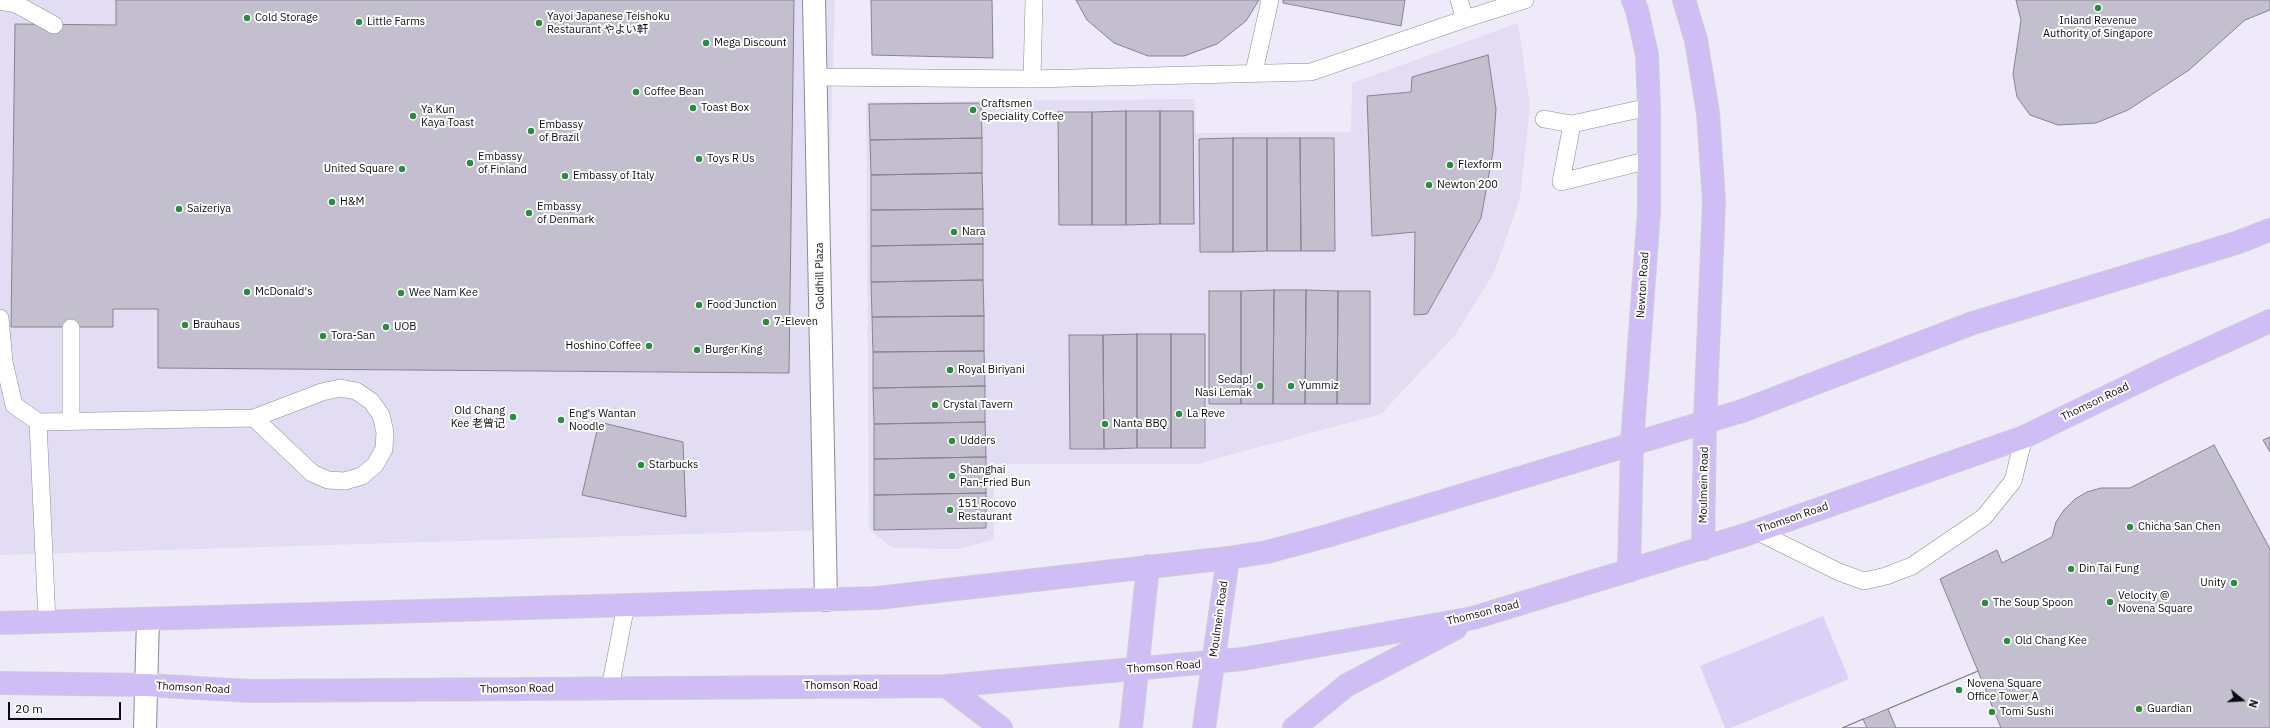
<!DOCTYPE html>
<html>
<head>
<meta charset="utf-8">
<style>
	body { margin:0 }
	#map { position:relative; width:2270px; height:728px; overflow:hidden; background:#eeeafa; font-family:"IBM Plex Sans",sans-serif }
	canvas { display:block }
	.north { position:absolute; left:2222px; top:680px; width:40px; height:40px; -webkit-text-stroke:3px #fff; paint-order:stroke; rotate:108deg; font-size:11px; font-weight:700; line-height:16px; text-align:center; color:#0d0b10 }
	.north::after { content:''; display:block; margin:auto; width:14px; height:18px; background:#0d0b10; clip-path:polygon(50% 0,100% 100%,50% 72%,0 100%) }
	.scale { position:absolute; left:8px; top:702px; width:113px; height:18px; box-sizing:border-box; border:2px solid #0d0b10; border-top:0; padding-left:5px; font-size:12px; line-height:14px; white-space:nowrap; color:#0d0b10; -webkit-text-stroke:3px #fff; paint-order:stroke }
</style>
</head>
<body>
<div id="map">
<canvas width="2270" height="728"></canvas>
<div class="north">N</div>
<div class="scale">20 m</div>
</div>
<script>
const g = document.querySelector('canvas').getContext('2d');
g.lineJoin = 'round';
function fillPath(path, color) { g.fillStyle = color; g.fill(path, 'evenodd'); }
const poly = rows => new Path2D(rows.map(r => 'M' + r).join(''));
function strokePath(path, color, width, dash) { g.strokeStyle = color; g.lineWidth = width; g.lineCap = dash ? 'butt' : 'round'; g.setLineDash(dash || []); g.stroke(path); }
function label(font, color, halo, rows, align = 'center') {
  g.font = font + ' "IBM Plex Sans","Noto Sans SC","Noto Sans JP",sans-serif'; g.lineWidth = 4; g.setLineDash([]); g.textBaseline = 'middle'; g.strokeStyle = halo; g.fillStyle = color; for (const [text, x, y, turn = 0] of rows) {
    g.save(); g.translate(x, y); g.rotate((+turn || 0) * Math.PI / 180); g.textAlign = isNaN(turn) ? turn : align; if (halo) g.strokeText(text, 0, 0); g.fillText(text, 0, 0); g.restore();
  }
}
const built = poly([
	[0,0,835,0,823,408,825,530,0,555],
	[1518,23,1530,106,1520,198,1494,273,1455,335,1381,414,1197,464,994,464,994,540,957,549,893,548,869,530,866,102,1195,99,1196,133,1351,132,1352,83]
]);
const green = poly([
	[1823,616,1849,679,1731,728,1725,728,1700,666]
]);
const building = poly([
	[116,0,794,0,789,373,158,368,158,309,113,309,113,327,11,327,15,24,116,25,116,0],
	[871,0,992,0,993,58,872,55,871,0],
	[1076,0,1259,0,1246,21,1217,44,1184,56,1148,56,1114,43,1087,20,1076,0],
	[1283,0,1405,0,1401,26,1283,3,1283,0],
	[2016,0,2270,0,2270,10,2245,20,2189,70,2128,110,2096,123,2058,125,2030,115,2017,97,2013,74,2021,20,2016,0],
	[1488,55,1496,109,1493,152,1481,218,1427,314,1414,315,1415,232,1372,236,1367,96,1411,92,1412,77,1488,55],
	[981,103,982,138,870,140,869,104,981,103],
	[1126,111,1160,111,1160,224,1126,225,1126,111],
	[1126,111,1126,225,1092,225,1092,112,1126,111],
	[1160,111,1193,111,1194,224,1160,224,1160,111],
	[1058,112,1092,112,1092,225,1059,225,1058,112],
	[982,138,982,173,871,175,870,140,982,138],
	[1233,138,1233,252,1200,252,1199,139,1233,138],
	[1233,138,1267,138,1267,251,1233,252,1233,138],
	[1267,138,1300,138,1301,251,1267,251,1267,138],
	[1300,138,1334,138,1335,251,1301,251,1300,138],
	[982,173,983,209,871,210,871,175,982,173],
	[983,209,983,244,871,246,871,210,983,209],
	[983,244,983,280,871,282,871,246,983,244],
	[983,280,984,316,872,317,871,282,983,280],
	[1274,290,1306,290,1305,404,1273,404,1274,290],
	[1274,290,1273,404,1241,404,1241,291,1274,290],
	[1306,290,1338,291,1337,404,1305,404,1306,290],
	[1209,291,1241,291,1241,404,1209,404,1209,291],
	[1338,291,1370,291,1370,404,1337,404,1338,291],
	[984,316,984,351,873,352,872,317,984,316],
	[1137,334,1171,334,1171,448,1137,448,1137,334],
	[1137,334,1137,448,1104,449,1103,335,1137,334],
	[1171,334,1205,334,1205,448,1171,448,1171,334],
	[1069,335,1103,335,1104,449,1070,449,1069,335],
	[984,351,985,386,873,388,873,352,984,351],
	[985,386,985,422,874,424,873,388,985,386],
	[599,422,683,442,686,517,582,495,599,422],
	[985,422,986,457,874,459,874,424,985,422],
	[2270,437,2270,452,2263,440,2270,437],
	[2214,445,2270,549,2270,728,1842,728,1978,671,1940,579,1997,550,2002,563,2052,537,2056,522,2064,510,2075,499,2087,492,2101,488,2130,488,2214,445],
	[986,457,986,493,874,495,874,459,986,457],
	[986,493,986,528,874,530,874,495,986,493],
	[1978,671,2001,728,1896,728,1888,709,1978,671],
	[1863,719,1867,728,1842,728,1863,719]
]);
const service = poly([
	[1459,0,1465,19],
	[0,1,16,4,54,25],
	[1254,72,1270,0],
	[816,77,1032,79,1311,72,1465,19,1525,0],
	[1032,79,1034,0],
	[1544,119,1572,124,1649,107],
	[1572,124,1561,182,1649,160],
	[0,318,4,362,14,405,38,422,254,418,322,392,340,388,356,391,371,401,381,415,385,432,384,449,375,465,362,476,345,481,328,480,312,473,254,418],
	[38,422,47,622],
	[71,422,71,328],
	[1756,531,1839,572,1864,581,1886,576,1912,566,1984,517,2013,481,2024,437],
	[610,688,626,605]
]);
const minor = poly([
	[814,0,826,600],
	[145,728,148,619]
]);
const primary = poly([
	[1684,0,1696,40,1708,113,1714,201,1705,422,1703,549],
	[1629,571,1632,443,1649,211,1649,107,1647,55,1637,10,1633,0],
	[0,623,877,598,1228,558,1267,552,1327,536,1742,411,1973,323,2236,243,2270,230],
	[0,683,146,685,250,691,946,686,1243,659,1473,618,1745,535,2024,437,2162,370,2270,321],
	[946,686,1001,728],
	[1131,728,1148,566],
	[1204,728,1228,558],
	[1294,728,1347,685,1456,628]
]);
const markers = [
	[2098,8,4,"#2c8b3f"],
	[247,18,4,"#2c8b3f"],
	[359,22,4,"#2c8b3f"],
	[539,23,4,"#2c8b3f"],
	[706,43,4,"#2c8b3f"],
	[636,92,4,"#2c8b3f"],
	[693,108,4,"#2c8b3f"],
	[973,110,4,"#2c8b3f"],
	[413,116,4,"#2c8b3f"],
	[531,131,4,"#2c8b3f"],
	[699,159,4,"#2c8b3f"],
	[470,163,4,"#2c8b3f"],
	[1450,165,4,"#2c8b3f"],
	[402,169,4,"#2c8b3f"],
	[565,176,4,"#2c8b3f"],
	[1429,185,4,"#2c8b3f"],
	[332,202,4,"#2c8b3f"],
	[179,209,4,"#2c8b3f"],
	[529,213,4,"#2c8b3f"],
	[954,232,4,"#2c8b3f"],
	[247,292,4,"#2c8b3f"],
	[401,293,4,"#2c8b3f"],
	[699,305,4,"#2c8b3f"],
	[766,322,4,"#2c8b3f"],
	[185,325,4,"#2c8b3f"],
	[386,327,4,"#2c8b3f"],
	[323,336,4,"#2c8b3f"],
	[649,346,4,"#2c8b3f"],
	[697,350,4,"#2c8b3f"],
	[950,370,4,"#2c8b3f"],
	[1260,386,4,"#2c8b3f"],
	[1291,386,4,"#2c8b3f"],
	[935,405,4,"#2c8b3f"],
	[1179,414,4,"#2c8b3f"],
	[513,417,4,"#2c8b3f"],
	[561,420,4,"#2c8b3f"],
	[1105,424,4,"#2c8b3f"],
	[952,441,4,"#2c8b3f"],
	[641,465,4,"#2c8b3f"],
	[952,476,4,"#2c8b3f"],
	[950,510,4,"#2c8b3f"],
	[2130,527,4,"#2c8b3f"],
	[2071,569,4,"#2c8b3f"],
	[2234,583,4,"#2c8b3f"],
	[2110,602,4,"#2c8b3f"],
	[1985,603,4,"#2c8b3f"],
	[2007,641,4,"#2c8b3f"],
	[1959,690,4,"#2c8b3f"],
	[2139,709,4,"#2c8b3f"],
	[1992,712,4,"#2c8b3f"]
];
const poiNames = [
	["Yayoi Japanese Teishoku",547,17],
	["Restaurant やよい軒",547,30],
	["Cold Storage",255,18],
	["Inland Revenue",2098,21,"center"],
	["Authority of Singapore",2098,34,"center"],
	["Little Farms",367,22],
	["Mega Discount",714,43],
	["Coffee Bean",644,92],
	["Craftsmen",981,104],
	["Speciality Coffee",981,117],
	["Toast Box",701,108],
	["Ya Kun",421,110],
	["Kaya Toast",421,123],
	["Embassy",539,125],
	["of Brazil",539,138],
	["Embassy",478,157],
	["of Finland",478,170],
	["Toys R Us",707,159],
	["Flexform",1458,165],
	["United Square",394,169,"right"],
	["Embassy of Italy",573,176],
	["Newton 200",1437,185],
	["H&M",340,202],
	["Embassy",537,207],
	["of Denmark",537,220],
	["Saizeriya",187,209],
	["Nara",962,232],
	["McDonald's",255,292],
	["Wee Nam Kee",409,293],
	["Food Junction",707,305],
	["7-Eleven",774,322],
	["Brauhaus",193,325],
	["UOB",394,327],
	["Tora-San",331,336],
	["Hoshino Coffee",641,346,"right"],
	["Burger King",705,350],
	["Royal Biriyani",958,370],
	["Sedap!",1252,380,"right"],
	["Nasi Lemak",1252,393,"right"],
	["Yummiz",1299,386],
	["Crystal Tavern",943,405],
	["Old Chang",505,411,"right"],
	["Kee 老曾记",505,424,"right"],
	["Eng's Wantan",569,414],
	["Noodle",569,427],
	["La Reve",1187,414],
	["Nanta BBQ",1113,424],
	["Udders",960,441],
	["Starbucks",649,465],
	["Shanghai",960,470],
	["Pan-Fried Bun",960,483],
	["151 Rocovo",958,504],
	["Restaurant",958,517],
	["Chicha San Chen",2138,527],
	["Din Tai Fung",2079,569],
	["Unity",2226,583,"right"],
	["Velocity @",2118,596],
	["Novena Square",2118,609],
	["The Soup Spoon",1993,603],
	["Old Chang Kee",2015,641],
	["Novena Square",1967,684],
	["Office Tower A",1967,697],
	["Guardian",2147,709],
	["Tomi Sushi",2000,712]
];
const streetNames = [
	["Goldhill Plaza",820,276,-91],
	["Newton Road",1643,285,-86],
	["Thomson Road",2095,402,-26],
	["Moulmein Road",1704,485,-89],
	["Thomson Road",1793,518,-19],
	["Thomson Road",1483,613,-14],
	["Moulmein Road",1219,619,-82],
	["Thomson Road",1164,667,-4],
	["Thomson Road",841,686],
	["Thomson Road",193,688,3],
	["Thomson Road",517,689,-1]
];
fillPath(built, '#e3ddf4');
fillPath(green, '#dbd1f7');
fillPath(building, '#c3bfce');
strokePath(building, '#878392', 1);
strokePath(service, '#8d8a98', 18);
strokePath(minor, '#8d8a98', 24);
strokePath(primary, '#cfcecf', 24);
strokePath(service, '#fff', 17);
strokePath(minor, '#fff', 22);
strokePath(primary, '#cfbef5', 22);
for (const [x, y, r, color] of markers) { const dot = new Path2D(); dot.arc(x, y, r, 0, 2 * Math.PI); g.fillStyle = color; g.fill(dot); strokePath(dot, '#fff', 1.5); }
label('11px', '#0d0b10', '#fff', poiNames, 'left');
label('11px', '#0d0b10', '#fff', streetNames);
</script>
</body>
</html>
